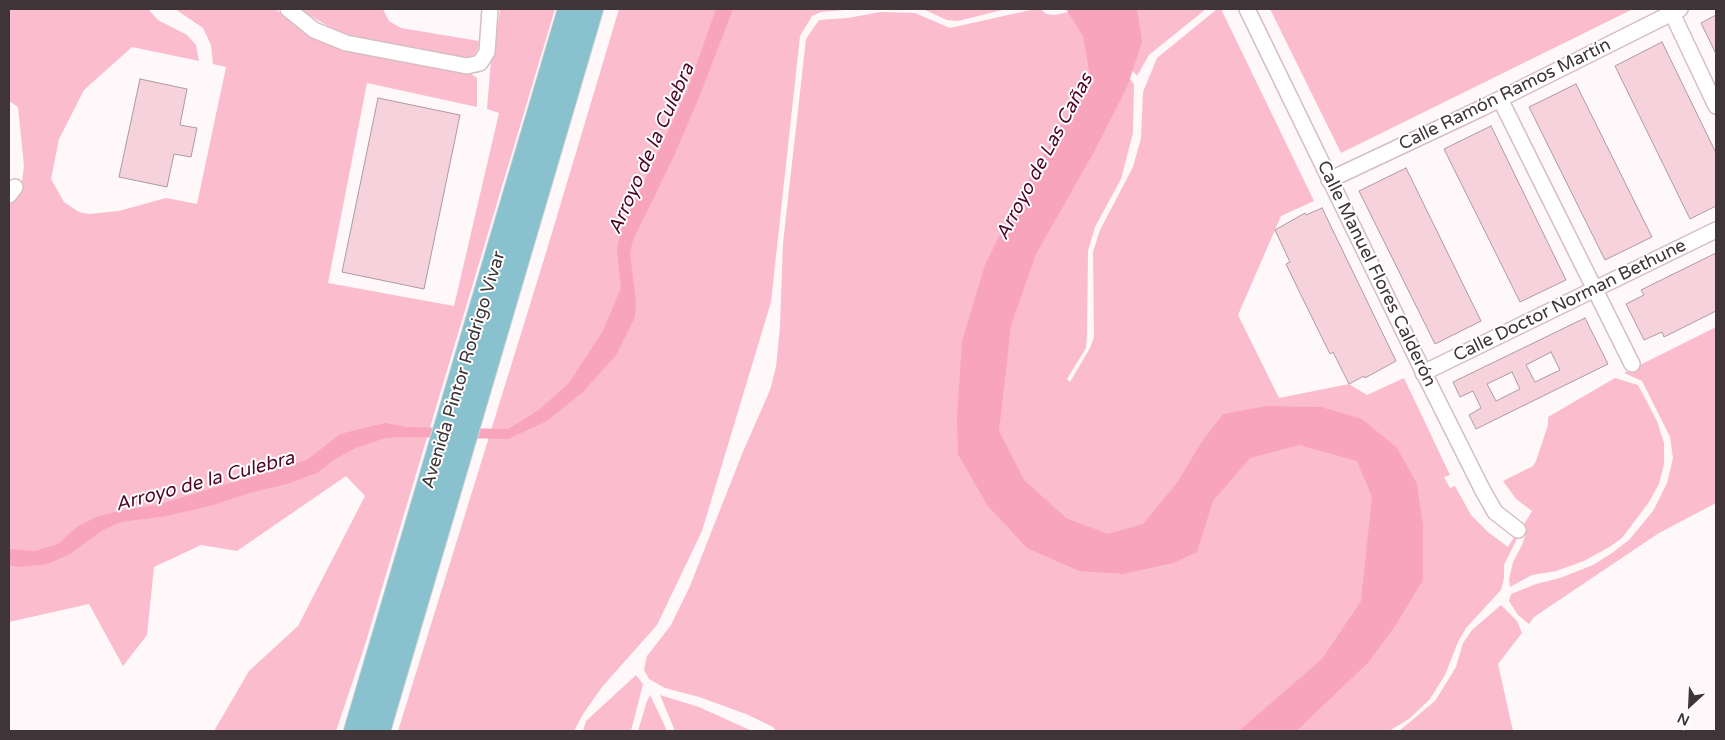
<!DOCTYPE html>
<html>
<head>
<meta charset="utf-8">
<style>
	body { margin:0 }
	#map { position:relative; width:1725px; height:740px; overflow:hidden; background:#fef8fa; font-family:"Varela Round",sans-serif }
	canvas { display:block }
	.frame { position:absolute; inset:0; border:10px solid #3f3437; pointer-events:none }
	.north { position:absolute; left:1665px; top:680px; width:50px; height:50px; -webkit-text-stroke:4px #fff; paint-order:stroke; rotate:205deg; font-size:14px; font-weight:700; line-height:20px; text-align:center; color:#3f3437 }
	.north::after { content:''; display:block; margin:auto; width:18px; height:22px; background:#3f3437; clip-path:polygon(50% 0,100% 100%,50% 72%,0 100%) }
</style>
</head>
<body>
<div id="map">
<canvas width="1725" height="740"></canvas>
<div class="frame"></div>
<div class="north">N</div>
</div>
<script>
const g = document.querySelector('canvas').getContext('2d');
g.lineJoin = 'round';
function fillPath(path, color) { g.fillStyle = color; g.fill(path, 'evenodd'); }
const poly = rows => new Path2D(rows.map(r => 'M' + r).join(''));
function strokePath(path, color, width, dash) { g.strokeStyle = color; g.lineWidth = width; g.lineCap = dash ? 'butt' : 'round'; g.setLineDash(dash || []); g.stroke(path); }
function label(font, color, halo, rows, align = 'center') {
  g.font = font + ' "Varela Round",sans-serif'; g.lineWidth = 4; g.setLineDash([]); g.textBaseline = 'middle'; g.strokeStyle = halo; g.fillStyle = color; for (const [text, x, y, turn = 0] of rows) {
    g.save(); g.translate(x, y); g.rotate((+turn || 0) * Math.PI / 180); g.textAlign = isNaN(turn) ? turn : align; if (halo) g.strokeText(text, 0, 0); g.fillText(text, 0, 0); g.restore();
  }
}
const green = poly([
	[9,9,148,9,158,20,187,35,196,45,199,61,132,47,84,90,59,139,51,179,64,202,79,212,89,214,119,211,166,198,197,204,226,67,213,64,211,45,203,28,175,9,275,9,316,39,467,71,477,78,477,107,367,83,328,283,454,306,499,113,487,109,492,48,496,38,500,9,555,9,365,645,336,731,214,731,249,671,298,626,365,496,346,476,237,551,201,545,154,567,147,635,123,666,89,604,9,622,9,204,21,189,24,166,18,107,9,101],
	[301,9,383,9,389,21,401,28,479,41,478,49,474,56,465,58,361,39,333,29,309,15],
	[619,9,857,9,821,12,812,16,800,36,771,302,702,531,657,625,602,687,583,714,574,731,398,731,545,256],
	[923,9,1006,9,958,21,947,20],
	[1035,9,1041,9,1046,14,1055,15,1077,10,1134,84,1133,133,1121,179,1095,227,1088,251,1087,335,1086,348,1067,379,1070,382,1090,348,1094,337,1093,252,1100,230,1133,167,1141,138,1143,92,1157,58,1217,9,1221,9,1314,201,1281,216,1238,315,1279,398,1349,384,1367,395,1404,378,1450,475,1444,477,1450,488,1455,486,1471,515,1488,532,1508,547,1516,534,1517,539,1504,565,1504,578,1501,590,1466,628,1458,642,1445,675,1430,699,1409,719,1389,731,1297,731,1367,664,1277,731,776,731,773,727,746,714,699,697,665,688,649,679,644,670,647,656,671,625,690,586,742,454,770,390,776,367,780,326,783,243,806,39,819,20,848,18,880,12,915,13,950,28],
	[1085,9,1206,9,1149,55,1137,76],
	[1270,9,1633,9,1341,153],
	[1716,327,1716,503,1659,533,1534,617,1529,624,1518,615,1509,601,1511,594,1536,584,1560,578,1593,565,1612,553,1629,540,1653,511,1667,483,1673,458,1670,437,1642,381,1624,373],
	[1615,378,1638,385,1657,421,1664,443,1664,464,1659,484,1649,502,1622,538,1611,546,1584,561,1556,571,1532,575,1510,587,1509,579,1513,562,1522,545,1526,533,1523,526,1532,511,1516,499,1503,481,1533,466,1536,461,1548,425,1548,417],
	[1501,605,1517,621,1522,633,1498,664,1513,731,1399,731,1435,701,1456,667,1463,643,1472,630],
	[636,675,643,684,631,731,583,731,586,721],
	[650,695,663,722,667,731,638,731,647,701],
	[660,695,699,707,752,731,675,731]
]);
const water = poly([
	[716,9,733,9,700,95,674,156,633,240,630,253,636,302,635,317,616,355,583,392,547,421,508,439,407,437,385,438,356,448,335,459,317,473,287,484,253,492,213,505,167,516,121,522,103,530,70,554,47,564,18,567,9,565,9,549,35,551,58,544,77,527,96,517,118,511,157,505,307,460,340,434,385,423,407,427,508,429,539,410,569,383,603,331,621,288,617,249,621,230,687,91],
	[1066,9,1137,9,1142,42,1128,85,1095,150,1036,254,1011,325,999,431,1024,480,1066,518,1108,534,1143,524,1177,483,1201,443,1223,414,1267,406,1321,407,1362,419,1397,448,1417,484,1423,526,1423,580,1395,626,1367,664,1297,731,1239,731,1322,659,1361,601,1372,497,1357,461,1299,445,1250,458,1213,501,1197,552,1173,563,1123,574,1079,571,1027,548,987,505,958,454,957,419,962,341,985,265,1019,196,1090,77,1083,36]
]);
const building = poly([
	[1716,15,1716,54,1701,23,1716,15],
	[1662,42,1716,153,1716,206,1690,219,1615,66,1662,42],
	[140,79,187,89,180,125,197,128,191,157,174,154,167,187,119,177,140,79],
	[1576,84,1652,237,1605,260,1529,107,1576,84],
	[378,98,460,115,424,289,342,272,378,98],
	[1491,126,1566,280,1520,302,1444,149,1491,126],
	[1406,168,1481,321,1435,344,1359,191,1406,168],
	[1322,208,1396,361,1365,378,1364,376,1349,384,1333,352,1330,354,1299,291,1286,264,1290,262,1275,230,1305,213,1306,215,1322,208],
	[1716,253,1716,311,1664,337,1662,332,1644,340,1626,304,1644,295,1641,290,1716,253],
	[1585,318,1608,364,1476,429,1469,415,1481,408,1473,391,1460,397,1453,382,1585,318],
	[1551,352,1560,370,1535,382,1526,365,1551,352],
	[1512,372,1520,389,1496,401,1487,384,1512,372]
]);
const minor = poly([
	[288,9,314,30,346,43,467,66,480,63,487,52,490,9],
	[1247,9,1420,365,1482,489,1495,512,1518,530],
	[1670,9,1716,106],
	[1500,99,1632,364],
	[1329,180,1482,108,1680,9],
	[9,195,15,187],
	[1423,373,1716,230]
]);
const primary = poly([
	[356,731,570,9],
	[378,731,591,9]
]);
const streetNames = [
	["Calle Ramón Ramos Martín",1505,95,-26],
	["Calle Manuel Flores Calderón",1376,274,64],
	["Calle Doctor Norman Bethune",1570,301,-26],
	["Avenida Pintor Rodrigo Vivar",464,370,-73]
];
const waterNames = [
	["Arroyo de la Culebra",652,149,-66],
	["Arroyo de Las Cañas",1045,157,-62],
	["Arroyo de la Culebra",205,482,-15]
];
fillPath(green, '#fbbccd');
fillPath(water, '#f8a4bd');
fillPath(building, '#f6d3dc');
strokePath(building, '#b0989e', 1);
strokePath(minor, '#d7bdc4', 18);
strokePath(primary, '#d9d6d7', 26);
strokePath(minor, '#fff', 15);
strokePath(primary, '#89c2ce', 24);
label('18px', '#3f3437', '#fff', streetNames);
label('italic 19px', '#500627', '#fff', waterNames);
</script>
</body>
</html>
